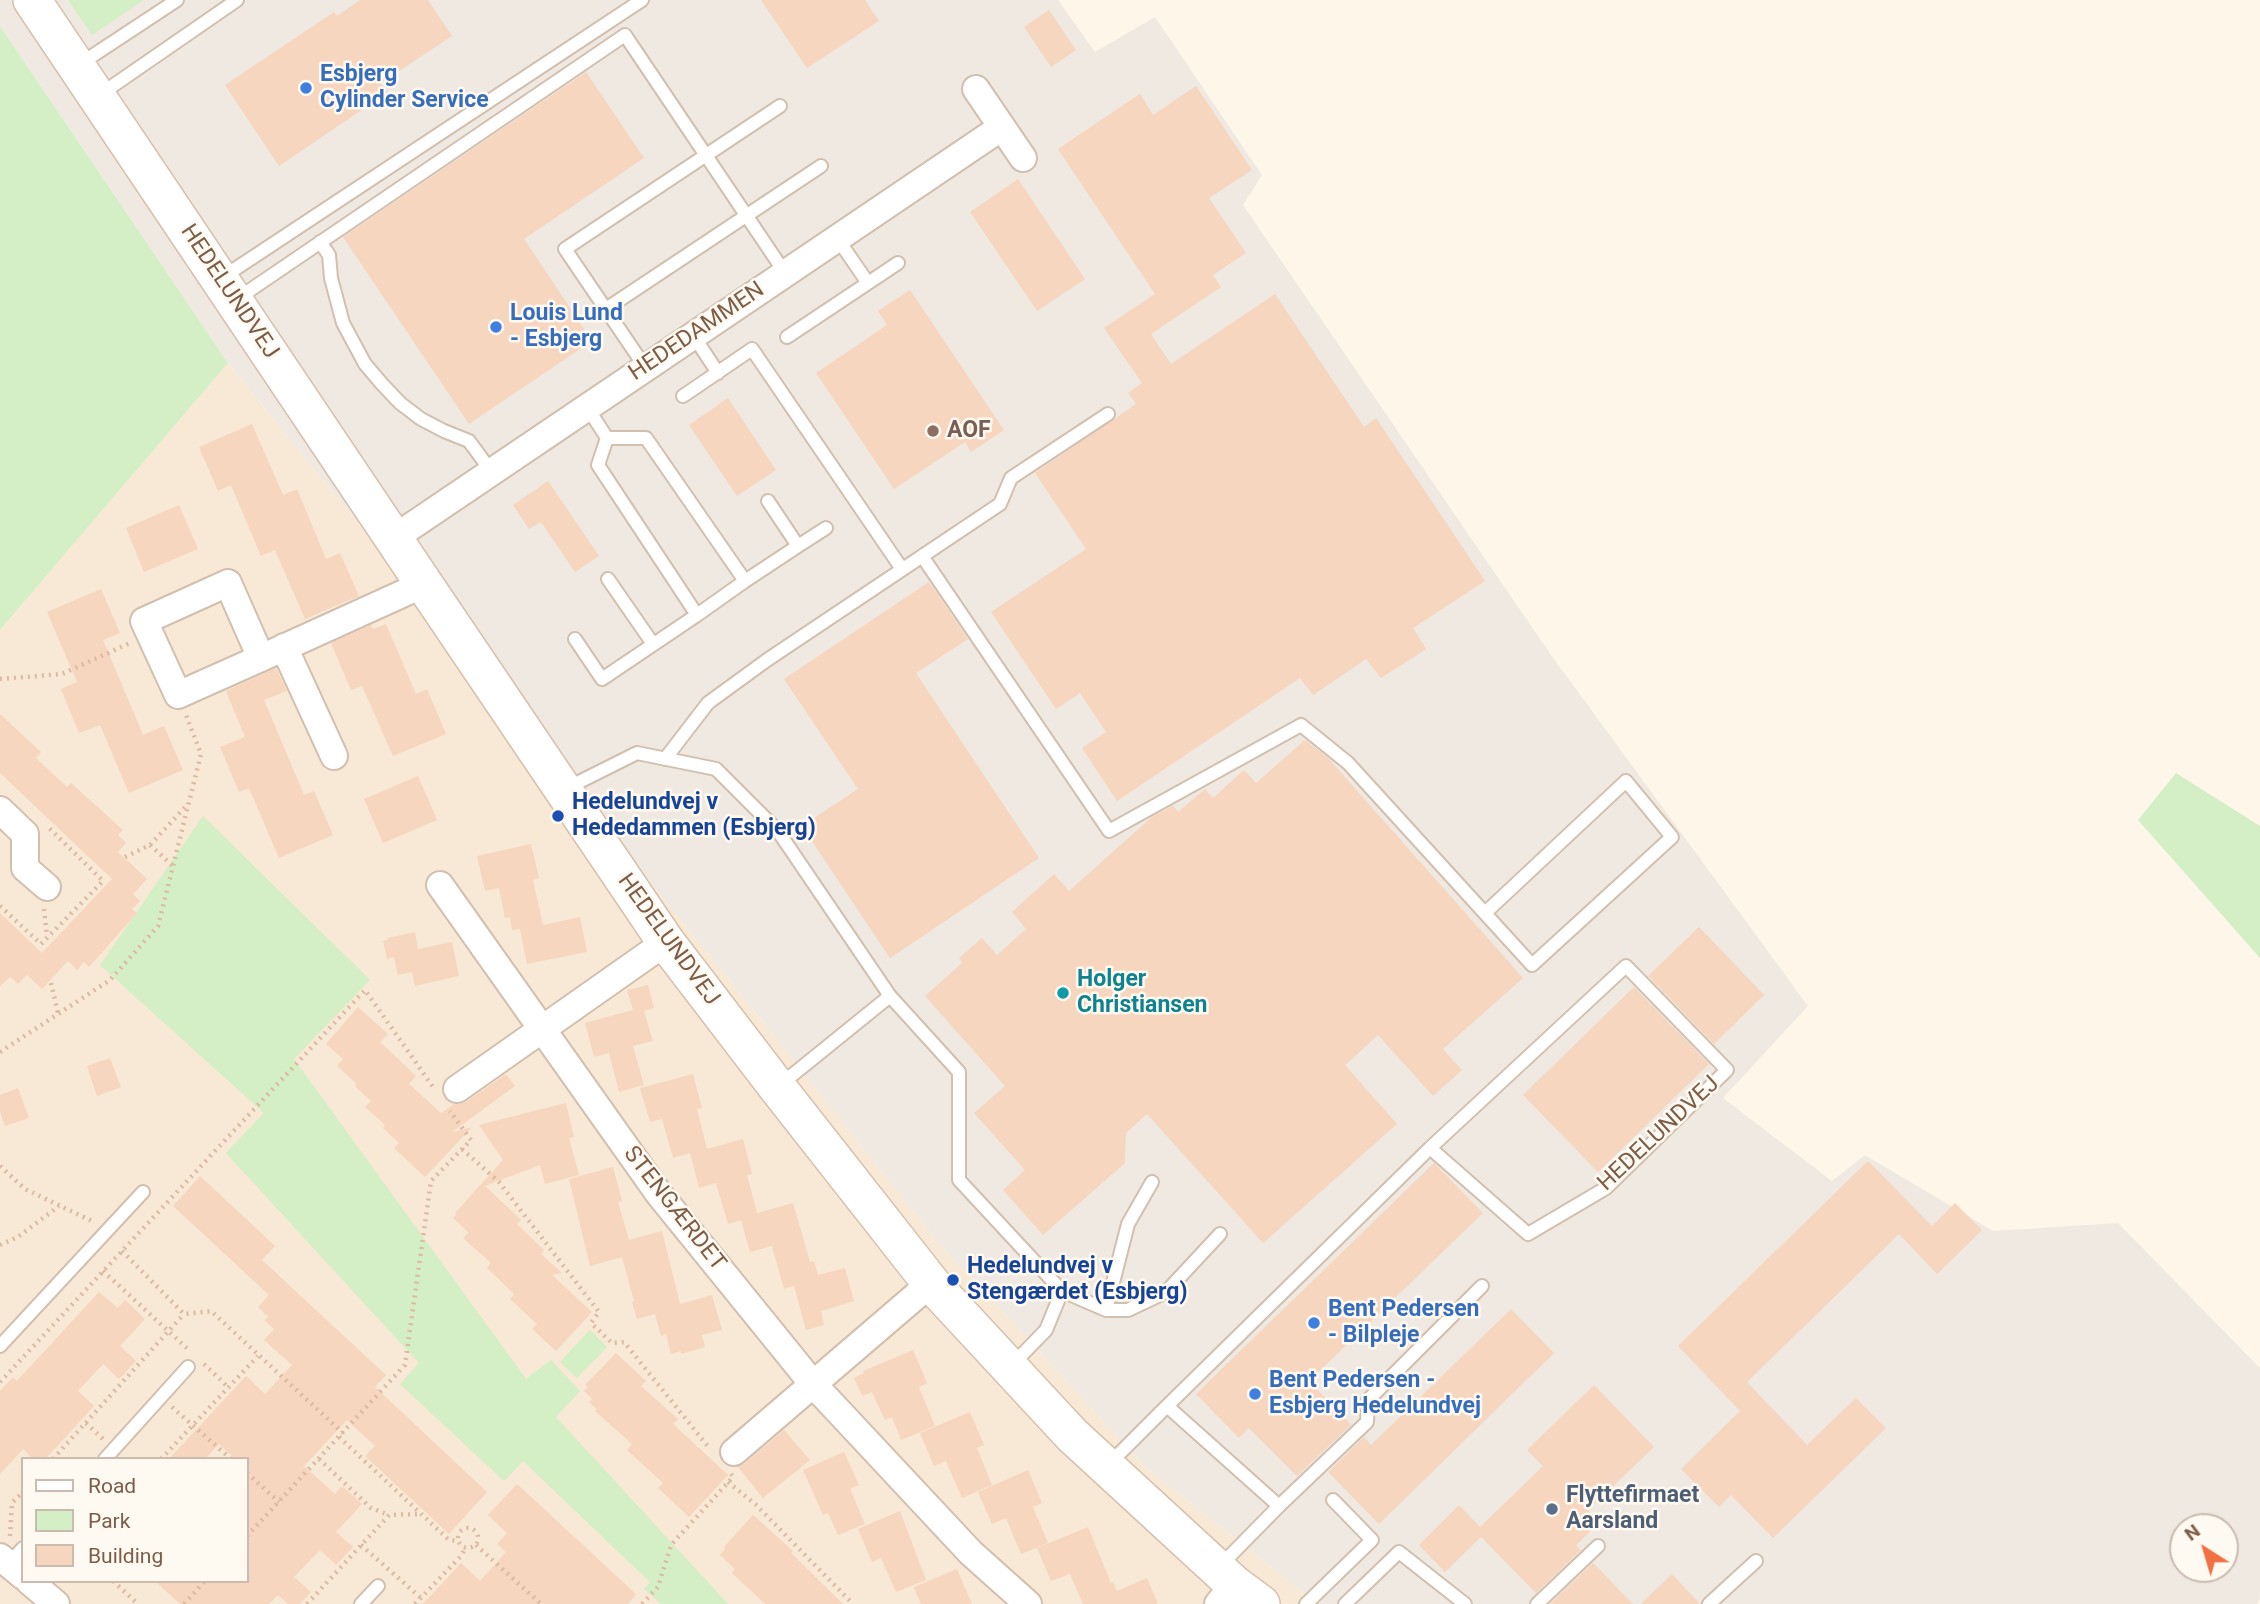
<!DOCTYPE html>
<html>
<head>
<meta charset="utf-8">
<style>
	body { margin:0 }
	#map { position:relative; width:2260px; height:1604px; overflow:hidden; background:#fef7e9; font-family:Roboto,sans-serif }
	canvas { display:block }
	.legend { position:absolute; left:21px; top:1457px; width:228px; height:126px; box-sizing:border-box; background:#fffaf1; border:2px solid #cbbbae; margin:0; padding:9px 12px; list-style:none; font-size:21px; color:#7c5d49 }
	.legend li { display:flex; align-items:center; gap:14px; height:35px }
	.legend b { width:35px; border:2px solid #cbbbae }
	.north { position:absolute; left:2169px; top:1513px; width:70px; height:70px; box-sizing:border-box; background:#fffaf1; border:2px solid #cbbbae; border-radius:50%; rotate:323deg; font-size:19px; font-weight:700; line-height:28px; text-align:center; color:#7c5d49 }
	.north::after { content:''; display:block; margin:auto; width:24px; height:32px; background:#f17145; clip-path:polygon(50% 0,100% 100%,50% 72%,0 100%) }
</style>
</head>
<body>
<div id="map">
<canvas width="2260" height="1604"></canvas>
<ul class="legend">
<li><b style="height:9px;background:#fff"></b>Road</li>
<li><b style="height:19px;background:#d4eec5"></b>Park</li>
<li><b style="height:19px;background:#f6d6be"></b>Building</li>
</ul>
<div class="north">N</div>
</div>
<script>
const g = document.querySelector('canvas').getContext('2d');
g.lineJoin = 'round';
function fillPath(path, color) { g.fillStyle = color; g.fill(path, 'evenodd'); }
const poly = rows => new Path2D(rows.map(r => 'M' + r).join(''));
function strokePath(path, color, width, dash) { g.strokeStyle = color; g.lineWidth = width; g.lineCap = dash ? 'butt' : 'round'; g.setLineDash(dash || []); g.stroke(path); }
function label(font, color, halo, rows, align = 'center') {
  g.font = font + ' Roboto,sans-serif'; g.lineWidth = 5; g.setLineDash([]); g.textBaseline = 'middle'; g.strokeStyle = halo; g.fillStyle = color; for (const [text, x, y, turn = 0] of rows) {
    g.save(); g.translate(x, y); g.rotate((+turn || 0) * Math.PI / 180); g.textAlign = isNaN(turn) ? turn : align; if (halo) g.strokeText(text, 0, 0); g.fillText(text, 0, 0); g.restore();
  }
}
const residential = poly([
	[228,363,740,993,939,1243,1147,1468,1317,1604,0,1604,0,630],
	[23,1459,247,1459,247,1581,23,1581]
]);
const industrial = poly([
	[0,0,1058,0,1095,52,1155,17,1262,175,1243,205,1551,655,1808,1006,1723,1098,1832,1181,1865,1155,1993,1231,2118,1223,2260,1368,2260,1598,2257,1604,1317,1604,1147,1468,939,1243,740,993,228,363,0,26],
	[2183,1527,2225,1527,2225,1569,2183,1569]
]);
const green = poly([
	[68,0,144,0,92,35],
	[0,26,228,363,0,630],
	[2176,773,2260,826,2260,958,2138,820],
	[203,816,370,980,294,1059,526,1379,551,1360,580,1391,556,1417,728,1604,661,1604,644,1589,650,1582,523,1461,504,1481,400,1384,419,1363,226,1153,264,1113,100,965],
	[590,1330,607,1347,577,1378,560,1362]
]);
const building = poly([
	[360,0,428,0,452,36,381,83,388,92,279,166,225,85,334,12,337,16],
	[761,0,865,0,879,21,807,68],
	[1049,10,1076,50,1051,67,1024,27],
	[586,72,644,158,524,239,592,341,469,424,343,237],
	[1196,86,1252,170,1209,198,1246,253,1213,275,1221,287,1151,334,1171,364,1275,294,1364,427,1376,418,1485,581,1413,628,1426,649,1381,678,1366,659,1313,695,1300,678,1117,801,1082,748,1106,732,1080,693,1056,709,991,612,1086,549,1035,473,1136,404,1128,393,1142,383,1104,328,1155,294,1058,149,1140,94,1153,115],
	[1018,179,1085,279,1037,311,970,212],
	[910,290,1004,430,971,452,965,442,894,489,816,373,887,325,878,311],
	[728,398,776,470,737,496,689,425],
	[252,424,283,495,297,489,326,559,340,553,359,596,305,619,275,550,261,556,231,485,218,491,199,447],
	[548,481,599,556,575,572,541,522,529,529,513,505],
	[179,505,198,549,144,572,126,528],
	[929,582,968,639,916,673,1039,858,890,958,802,826,858,789,784,679],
	[101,589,120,633,103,640,143,735,164,726,183,770,129,793,100,725,79,733,61,689,77,682,47,612],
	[386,624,416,694,427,689,446,734,393,756,362,686,351,690,331,643,371,625,373,629],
	[276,668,287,691,264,700,304,795,314,791,333,835,279,858,249,788,239,792,220,747,245,737,226,691],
	[0,714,41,752,36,758,67,787,71,783,123,830,118,835,126,843,118,852,147,879,133,894,140,901,132,909,137,913,89,967,84,962,77,970,68,961,42,989,27,975,18,984,10,977,0,986,0,913,42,953,112,879,0,773],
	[1305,740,1328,758,1523,978,1443,1049,1462,1070,1433,1096,1378,1035,1345,1065,1397,1124,1263,1243,1147,1114,1126,1133,1125,1163,1043,1235,1003,1190,1025,1170,974,1113,1005,1086,925,996,962,963,959,958,982,938,997,955,1026,929,1012,912,1054,874,1069,891,1152,817,1173,806,1178,812,1205,789,1213,798,1244,770,1256,783],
	[418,776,437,820,383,843,364,799],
	[531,844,539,878,533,880,543,925,580,917,587,952,527,964,520,929,512,930,510,917,505,918,499,888,485,891,477,856],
	[1699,927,1764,995,1714,1044,1648,976],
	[415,932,418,949,452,942,459,976,415,986,412,972,398,975,394,957,387,959,383,941,388,940,387,938],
	[648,985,654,1008,644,1011,653,1041,633,1046,644,1085,619,1092,609,1053,594,1057,585,1023,633,1010,627,990],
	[1634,987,1709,1064,1598,1172,1523,1095],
	[358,1007,388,1034,380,1042,416,1076,409,1084,441,1113,454,1104,466,1102,506,1074,515,1086,452,1132,472,1127,425,1177,394,1148,399,1143,383,1128,385,1125,365,1107,371,1101,355,1086,357,1084,337,1066,343,1059,326,1044],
	[110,1058,121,1087,97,1096,87,1066],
	[693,1074,702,1108,697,1109,707,1149,703,1150,743,1139,752,1174,747,1175,757,1213,793,1203,810,1262,814,1261,818,1275,845,1268,854,1301,821,1311,824,1325,806,1330,794,1286,784,1289,772,1246,750,1252,741,1220,728,1224,716,1183,699,1188,690,1153,673,1158,662,1119,650,1122,640,1088],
	[18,1088,29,1118,5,1126,0,1111,0,1095],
	[566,1103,574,1137,569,1138,579,1175,545,1184,540,1165,485,1186,521,1220,517,1224,544,1250,541,1254,562,1273,552,1275,592,1312,556,1351,532,1329,537,1324,510,1299,514,1294,487,1268,491,1263,463,1238,469,1233,453,1218,457,1214,455,1213,503,1160,479,1125],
	[1868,1161,1932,1226,1955,1203,1982,1230,1937,1274,1899,1234,1747,1382,1807,1445,1856,1398,1886,1428,1773,1538,1731,1495,1719,1507,1681,1469,1740,1411,1678,1346],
	[1434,1163,1483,1213,1309,1381,1351,1425,1297,1476,1249,1428,1239,1438,1196,1394],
	[613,1167,622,1201,618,1202,629,1240,662,1231,680,1304,712,1295,722,1330,702,1335,705,1347,681,1354,681,1351,671,1354,666,1334,661,1336,655,1314,637,1319,632,1302,634,1301,622,1257,590,1266,569,1179],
	[200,1176,275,1246,262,1260,386,1375,375,1387,487,1492,449,1534,365,1456,375,1446,347,1420,304,1466,335,1494,342,1486,362,1504,336,1532,353,1547,336,1565,320,1550,294,1577,311,1592,300,1604,288,1604,278,1595,269,1604,180,1604,155,1581,247,1581,247,1459,235,1459,219,1444,205,1459,169,1459,246,1376,265,1394,292,1365,264,1340,274,1329,264,1320,268,1317,258,1307,269,1295,173,1206],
	[99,1292,118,1308,125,1300,145,1319,120,1346,136,1361,119,1379,103,1364,78,1391,94,1406,48,1456,45,1459,33,1459,23,1449,0,1474,0,1391,13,1377,17,1381],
	[1511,1309,1554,1353,1379,1524,1328,1472,1364,1437,1371,1445],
	[913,1350,927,1383,919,1387,935,1426,901,1440,892,1417,885,1420,872,1392,862,1396,854,1378,864,1373,863,1371],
	[616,1353,646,1381,641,1386,678,1419,673,1424,728,1475,689,1517,658,1488,663,1483,627,1450,632,1444,595,1411,597,1409,589,1402,592,1399,584,1391,588,1387,585,1385],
	[1594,1385,1654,1447,1588,1510,1599,1523,1576,1545,1581,1550,1536,1593,1481,1537,1445,1572,1419,1545,1459,1505,1480,1527,1543,1466,1527,1450],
	[970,1412,984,1445,977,1448,992,1485,962,1498,946,1461,934,1466,920,1433],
	[784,1430,810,1460,763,1498,738,1467,744,1464],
	[844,1452,859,1485,850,1489,865,1524,838,1535,828,1513,823,1515,803,1470],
	[1028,1470,1042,1503,1033,1507,1048,1543,1021,1554,1006,1518,992,1524,978,1492],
	[517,1484,636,1594,628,1604,423,1604,461,1563,480,1581,506,1552,497,1544,507,1533,488,1515],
	[900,1511,926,1580,896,1592,881,1558,872,1562,858,1529],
	[753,1515,793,1551,791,1553,843,1604,765,1604,732,1573,735,1569,720,1555,725,1549,724,1547],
	[1088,1527,1111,1583,1113,1582,1117,1591,1147,1578,1158,1604,1083,1604,1070,1574,1051,1581,1037,1548],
	[1593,1563,1633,1604,1550,1604],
	[957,1569,972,1604,921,1604,914,1587],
	[1672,1574,1700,1604,1641,1604]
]);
const path = poly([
	[0,679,62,674,130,643],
	[150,845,173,866],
	[125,857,150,845,188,804],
	[0,906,41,944,103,881,49,828],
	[44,909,47,936],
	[51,983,58,1013],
	[0,1052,110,980,158,926,201,754,186,715],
	[462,1149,499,1182,599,1312,591,1323,612,1343,624,1342,710,1449],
	[0,1166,25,1189,92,1221],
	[0,1245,18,1237,59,1206],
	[122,1251,184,1314,211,1311,343,1433],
	[103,1271,190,1351],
	[204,1364,228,1387],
	[0,1382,365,990,433,1087],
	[172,1407,231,1459],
	[86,1423,103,1439],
	[339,1437,449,1540,458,1541],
	[53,1459,184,1314],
	[161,1459,258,1356],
	[319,1459,371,1508,389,1515],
	[247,1473,279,1502],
	[728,1482,756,1505,853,1604],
	'458 1538a10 10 0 1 1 20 0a10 10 0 1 1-20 0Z',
	[10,1536,12,1503,23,1492],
	[247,1536,405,1365,431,1181,471,1140,450,1111],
	[361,1545,421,1598],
	[476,1545,541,1604],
	[113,1581,138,1604],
	[184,1604,205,1581],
	[307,1604,389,1515,420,1514],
	[415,1604,461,1556,466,1547],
	[642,1604,658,1587,671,1545,733,1477,731,1474]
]);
const lane = poly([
	[80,64,177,0],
	[98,96,237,0],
	[837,238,868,283],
	[320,242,329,255,331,278,343,323,365,364,382,384,400,403,421,419,444,431,469,441,491,471],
	[223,277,642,0],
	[237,299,625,35,785,273],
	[606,309,821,166],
	[693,335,718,373],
	[787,337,898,263],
	[645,367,565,249,780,106],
	[683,396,752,349,902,569],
	[587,407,607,438],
	[607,438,646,438,745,581,697,615,598,465,607,438],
	[768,501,798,546,826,528],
	[922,556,1109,831,1301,725,1348,763,1532,965,1672,837,1626,781,1485,913],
	[608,579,653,644],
	[745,581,798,546],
	[575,639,602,679,697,615],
	[665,759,708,703,767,660,1000,504,1011,478,1108,414],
	[567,788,637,753,716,769,778,831,890,996,959,1072,959,1180,1062,1291,1046,1330,1012,1365],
	[780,1085,890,996],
	[1062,1291,1106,1310,1128,1310,1166,1292,1220,1234],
	[1106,1310,1128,1224,1152,1182],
	[0,1346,143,1192],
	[1167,1406,1430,1148,1528,1234,1606,1188,1727,1070,1626,966,1430,1148],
	[105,1459,188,1367],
	[1109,1464,1167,1406,1279,1506,1219,1567],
	[1279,1506,1367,1422,1368,1400,1482,1286],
	[8,1564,23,1548],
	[361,1604,378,1586],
	[1306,1604,1372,1540,1333,1500],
	[1345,1604,1399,1552,1465,1604],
	[1537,1604,1598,1546],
	[1709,1604,1756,1561]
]);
const street = poly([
	[976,89,1023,158],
	[394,538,1002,127],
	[284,647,334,756],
	[261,658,228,583,144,621,178,695,261,658,424,584],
	[0,810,25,834,25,868,47,887],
	[440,885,659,1194,813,1384,971,1553,1028,1604],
	[457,1089,666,942],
	[734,1452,931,1283],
	[0,1557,23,1576],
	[29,1581,56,1604],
	[1218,1604,1234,1584]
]);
const secondary = poly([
	[32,0,424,584,666,942,777,1087,931,1283,1072,1435,1234,1584,1261,1604]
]);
const markers = [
	[306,88,7,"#3f7fe0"],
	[496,327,7,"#3f7fe0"],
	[933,431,7,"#8d6e63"],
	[558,816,7,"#1a4fb4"],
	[1063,993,7,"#0f9aa8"],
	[953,1280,7,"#1a4fb4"],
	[1314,1323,7,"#3f7fe0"],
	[1255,1394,7,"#3f7fe0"],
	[1552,1509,7,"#5c6f8a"]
];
const shopNames = [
	["Esbjerg",320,75],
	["Cylinder Service",320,101],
	["Louis Lund",510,314],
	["- Esbjerg",510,340],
	["Bent Pedersen",1328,1310],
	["- Bilpleje",1328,1336],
	["Bent Pedersen -",1269,1381],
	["Esbjerg Hedelundvej",1269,1407]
];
const streetNames = [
	["HEDELUNDVEJ",229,292,56],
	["HEDEDAMMEN",697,332,-34],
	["HEDELUNDVEJ",668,940,54],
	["HEDELUNDVEJ",1659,1134,-43],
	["STENGÆRDET",674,1209,52]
];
const educationNames = [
	["AOF",947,431]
];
const transitNames = [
	["Hedelundvej v",572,803],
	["Hededammen (Esbjerg)",572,829],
	["Hedelundvej v",967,1267],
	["Stengærdet (Esbjerg)",967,1293]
];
const cultureNames = [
	["Holger",1077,980],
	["Christiansen",1077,1006]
];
const serviceNames = [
	["Flyttefirmaet",1566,1496],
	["Aarsland",1566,1522]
];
fillPath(residential, '#f7e9d6');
fillPath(industrial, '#efe9e2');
fillPath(green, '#d4eec5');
fillPath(building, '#f6d6be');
strokePath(lane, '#d2bfad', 16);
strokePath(street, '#d2bfad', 30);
strokePath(secondary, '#d8c1ac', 40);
strokePath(path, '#dcb9a0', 4.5, [2, 5]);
strokePath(lane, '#fff', 12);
strokePath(street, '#fff', 26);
strokePath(secondary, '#fff', 37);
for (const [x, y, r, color] of markers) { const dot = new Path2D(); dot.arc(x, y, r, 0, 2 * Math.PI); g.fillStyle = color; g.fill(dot); strokePath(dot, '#fffaf1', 2.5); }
label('bold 23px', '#366cbe', '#fffaf1', shopNames, 'left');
label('23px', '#7c5d49', '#fffaf1', streetNames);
label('bold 23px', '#785e54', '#fffaf1', educationNames, 'left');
label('bold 23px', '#164399', '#fffaf1', transitNames, 'left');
label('bold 23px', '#0d838f', '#fffaf1', cultureNames, 'left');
label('bold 23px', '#4e5e75', '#fffaf1', serviceNames, 'left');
</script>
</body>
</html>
